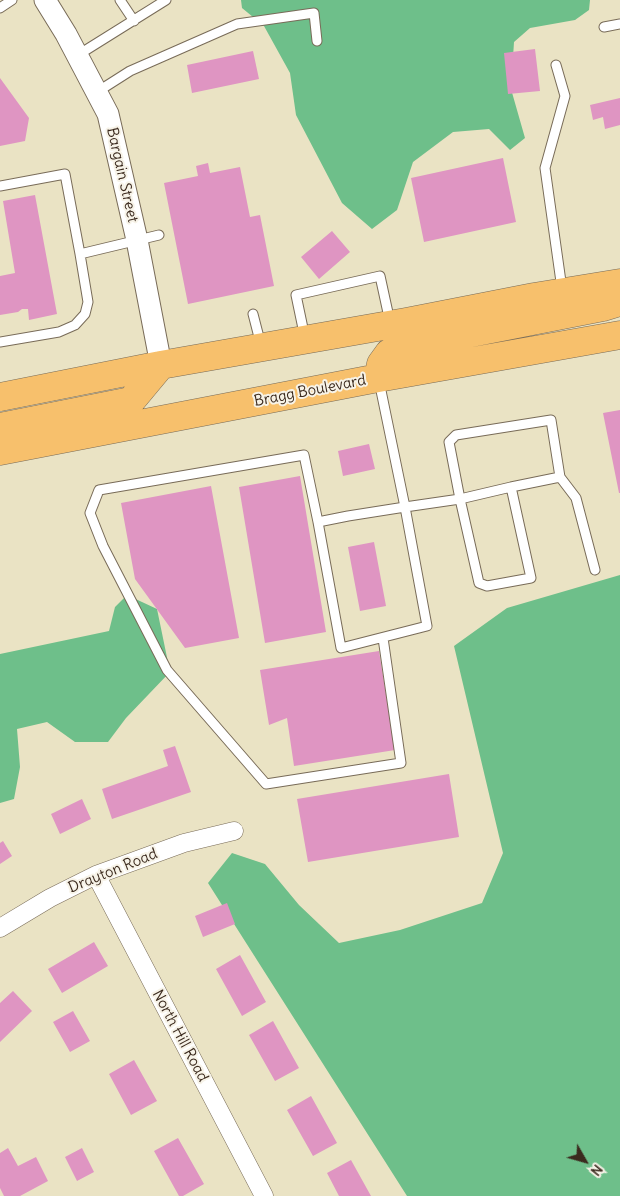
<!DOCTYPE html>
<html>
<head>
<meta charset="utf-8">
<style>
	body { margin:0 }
	#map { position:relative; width:620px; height:1196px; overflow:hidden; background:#eae3c4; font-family:Delius,sans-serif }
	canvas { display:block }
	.north { position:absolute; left:560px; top:1136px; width:50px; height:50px; -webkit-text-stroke:4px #f7f3e8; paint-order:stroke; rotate:128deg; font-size:14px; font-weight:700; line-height:20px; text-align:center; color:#3b2a1e }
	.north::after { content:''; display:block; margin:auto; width:18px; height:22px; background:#3b2a1e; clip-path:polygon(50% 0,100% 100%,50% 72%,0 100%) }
</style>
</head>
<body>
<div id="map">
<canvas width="620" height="1196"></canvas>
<div class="north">N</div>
</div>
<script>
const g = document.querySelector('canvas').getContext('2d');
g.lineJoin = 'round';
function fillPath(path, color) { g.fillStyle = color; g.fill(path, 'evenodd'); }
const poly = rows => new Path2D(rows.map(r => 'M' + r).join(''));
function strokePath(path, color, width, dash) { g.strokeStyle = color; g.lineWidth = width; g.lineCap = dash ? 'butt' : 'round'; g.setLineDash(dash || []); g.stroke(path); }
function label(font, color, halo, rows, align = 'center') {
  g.font = font + ' Delius,sans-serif'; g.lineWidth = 4; g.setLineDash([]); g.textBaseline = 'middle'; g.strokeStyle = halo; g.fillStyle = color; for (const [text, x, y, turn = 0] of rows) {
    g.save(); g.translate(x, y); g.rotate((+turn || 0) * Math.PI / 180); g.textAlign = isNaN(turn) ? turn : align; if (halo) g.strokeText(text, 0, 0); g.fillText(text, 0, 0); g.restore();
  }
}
const forest = poly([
	[241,0,590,0,589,10,575,20,530,28,514,42,511,89,525,138,510,150,489,129,453,132,413,162,397,210,372,229,342,203,296,115,290,73,264,26,242,8],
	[620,575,620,1196,407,1196,208,883,232,853,265,864,299,905,339,943,400,930,482,903,503,853,454,646,507,608],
	[127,595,157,609,170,672,126,718,108,742,75,742,47,722,17,729,20,767,14,799,0,803,0,654,109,631,115,607]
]);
const building = poly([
	[535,49,540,91,508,94,504,53],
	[253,51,259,79,192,93,187,65],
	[0,78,29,118,25,141,0,146],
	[620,98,620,125,605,129,603,117,593,120,590,105],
	[503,158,516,222,424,242,411,178],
	[208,163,210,173,240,167,250,217,260,215,274,286,188,304,164,183,198,176,196,166],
	[35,195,57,314,29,320,28,309,22,309,18,312,0,315,0,276,15,273,3,201],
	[332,231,350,252,319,279,301,257],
	[620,410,620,493,619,493,603,413],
	[369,444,375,469,343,476,338,451],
	[300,476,326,632,265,643,239,487],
	[211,486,239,638,185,648,135,579,121,503],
	[374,542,386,606,360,611,348,547],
	[379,651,395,750,294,766,287,718,269,725,260,670],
	[175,746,191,792,112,819,102,789,168,766,163,750],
	[449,774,459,837,308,862,297,799],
	[82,799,91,819,60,834,51,814],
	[3,841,12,856,0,864,0,843],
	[227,903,235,924,203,937,195,916],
	[94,942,108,966,62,993,48,969],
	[240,955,266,1002,242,1016,216,969],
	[13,991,32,1011,0,1042,0,1003],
	[73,1011,90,1041,70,1052,53,1022],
	[273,1021,299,1068,275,1081,249,1035],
	[134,1060,157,1101,131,1115,109,1074],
	[311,1096,337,1143,313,1156,287,1110],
	[178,1138,204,1184,183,1196,179,1196,154,1151],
	[8,1148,18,1166,36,1157,48,1181,20,1196,4,1196,0,1188,0,1153],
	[82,1148,94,1172,77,1181,65,1157],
	[351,1160,371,1196,339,1196,327,1173]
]);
const service = poly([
	[120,0,134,21],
	[0,8,12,0],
	[604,27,620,24],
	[78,55,166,0],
	[556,65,565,96,545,168,562,289],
	[97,92,130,71,237,24,314,13,317,41],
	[0,186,65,174,80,254,88,302,85,314,75,325,59,332,0,342],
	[80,254,159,235],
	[253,314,261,345],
	[305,338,296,295,380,276,390,322],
	[379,381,405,507,427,626,341,648,318,522,348,516,405,507,460,499,511,487,560,477,551,420,456,435,449,442,460,499,479,583,487,586,531,578,511,487],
	[560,477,576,498,595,570],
	[318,522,304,455,99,490,90,513,103,546,167,670,266,784,401,763,383,638]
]);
const minor = poly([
	[96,875,264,1196],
	[0,928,50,898,96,875,184,843,234,831]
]);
const tertiary = poly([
	[45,0,66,34,108,114,137,240,161,365]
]);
const primary = poly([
	[378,378,381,364,389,353,410,345,603,307,620,302],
	[0,397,161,365,406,322,534,297,620,283],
	[0,427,131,401,161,365],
	[0,451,378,378,620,335]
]);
const streetNames = [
	["Bargain Street",122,175,77],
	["Bragg Boulevard",310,391,-11],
	["Drayton Road",113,871,-22],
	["North Hill Road",180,1036,62]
];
fillPath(forest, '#6ebf8a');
fillPath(building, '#df95c2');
strokePath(service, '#786b58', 11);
strokePath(minor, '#786b58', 19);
strokePath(tertiary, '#786b58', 23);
strokePath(primary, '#786b58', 29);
strokePath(service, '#fff', 9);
strokePath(minor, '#fff', 18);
strokePath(tertiary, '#fff', 21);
strokePath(primary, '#f7c06c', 28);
label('15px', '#3b2a1e', '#f7f3e8', streetNames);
</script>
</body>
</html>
